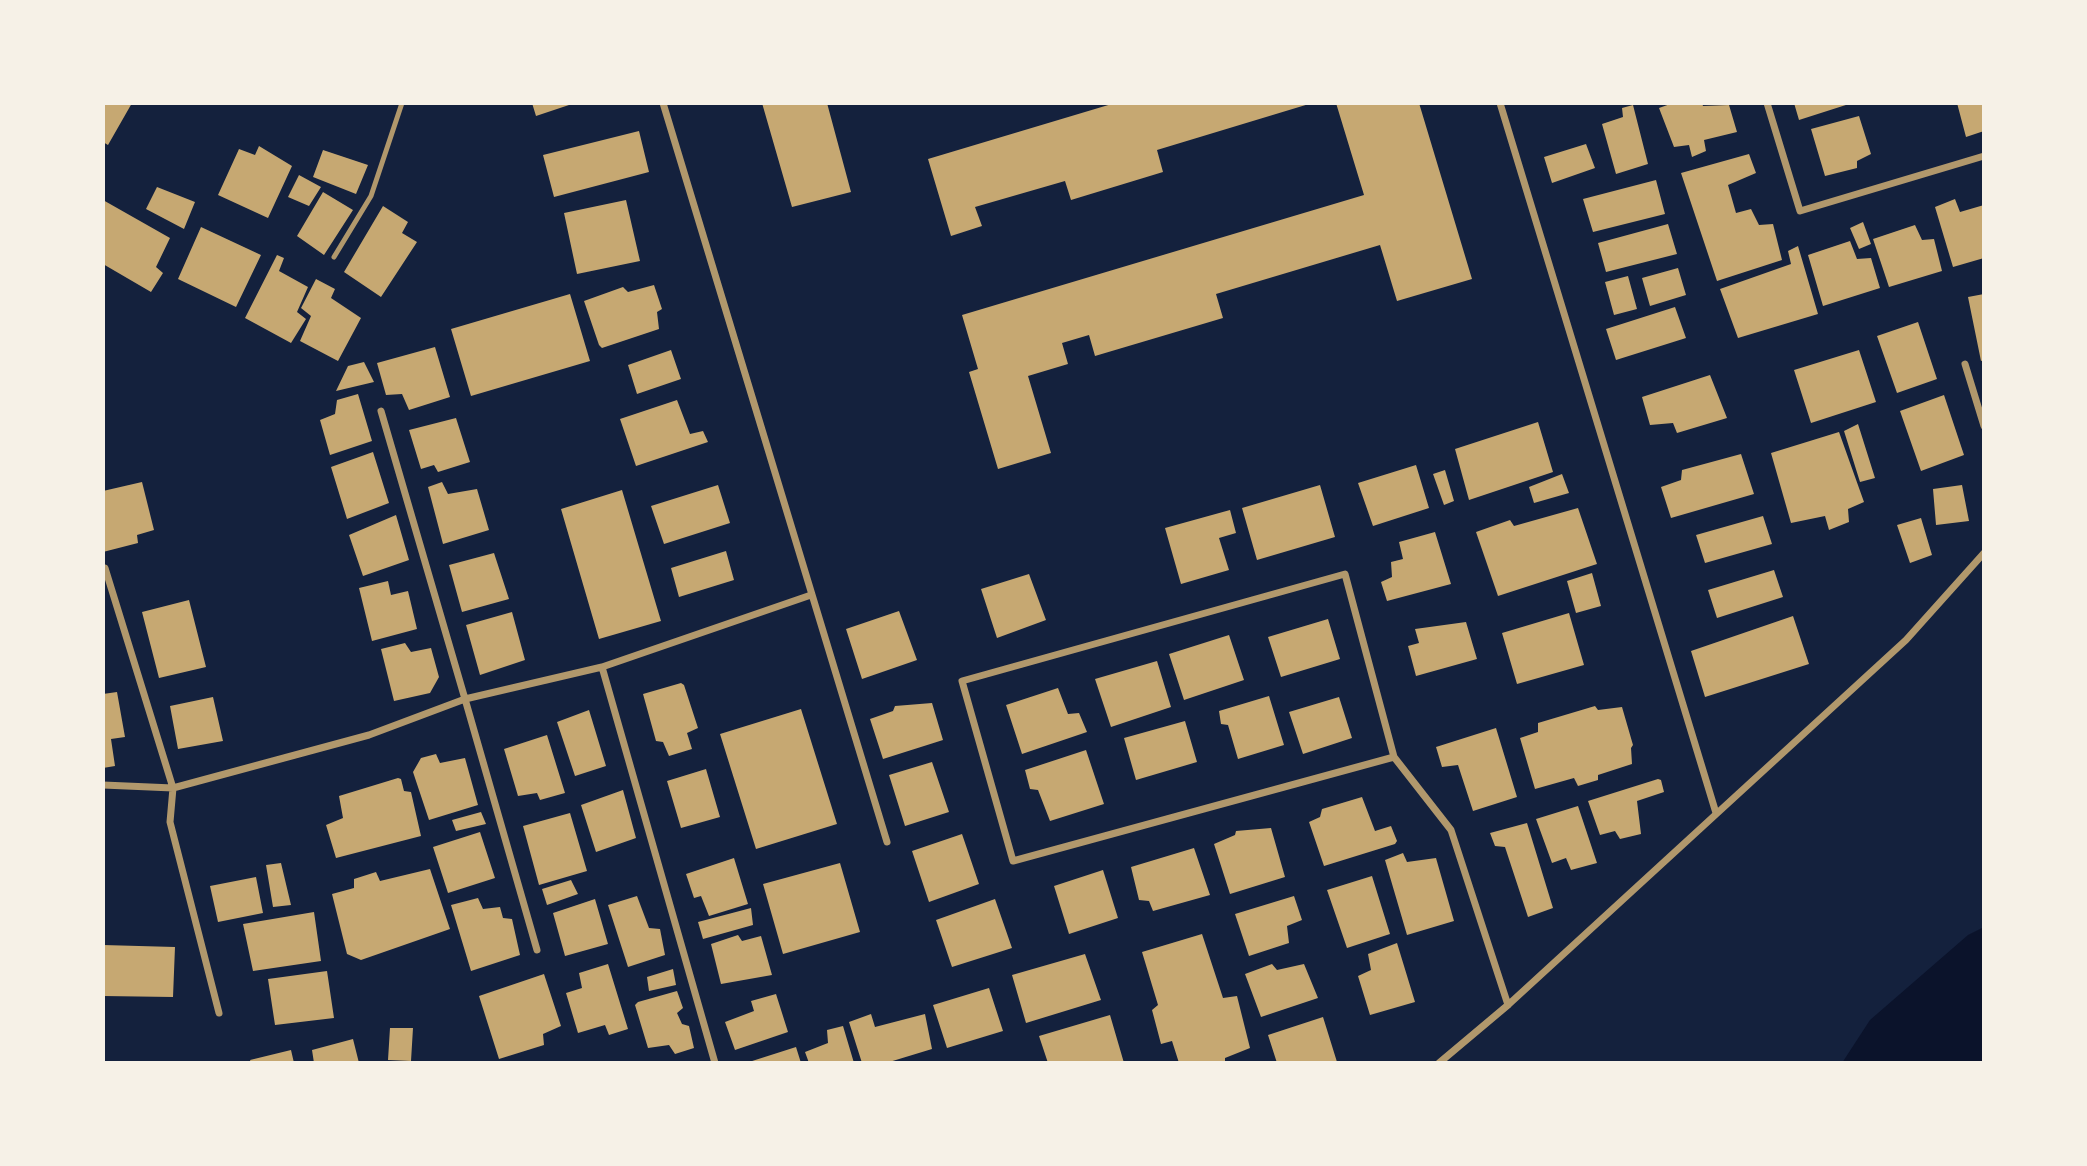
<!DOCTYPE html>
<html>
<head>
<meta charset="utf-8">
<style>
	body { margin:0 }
	#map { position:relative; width:2087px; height:1166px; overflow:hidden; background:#14213d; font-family:"Roboto Condensed",sans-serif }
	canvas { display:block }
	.frame { position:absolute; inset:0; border:105px solid #f6f1e7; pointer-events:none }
</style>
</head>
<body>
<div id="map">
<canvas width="2087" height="1166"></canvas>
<div class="frame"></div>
</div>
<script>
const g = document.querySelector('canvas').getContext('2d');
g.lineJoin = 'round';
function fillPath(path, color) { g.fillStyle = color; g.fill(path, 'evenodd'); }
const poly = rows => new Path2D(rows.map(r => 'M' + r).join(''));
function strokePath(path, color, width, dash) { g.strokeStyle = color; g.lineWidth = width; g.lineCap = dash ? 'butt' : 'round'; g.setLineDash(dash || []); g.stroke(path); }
const water = poly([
	[1984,927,1984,1063,1842,1063,1870,1020,1968,935]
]);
const building = poly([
	[103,103,132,103,108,145,103,142],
	[532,103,572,103,572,104,536,116],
	[762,103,827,103,851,192,792,207],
	[1115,103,1309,104,1157,150,1163,172,1071,200,1065,181,975,207,982,226,951,236,928,159],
	[1336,103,1419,103,1472,279,1397,301,1380,245,1216,294,1223,318,1095,356,1089,335,1062,343,1068,364,1028,376,1051,453,998,469,969,372,978,369,962,315,1364,195],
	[1673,103,1702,103,1703,106,1729,105,1737,132,1704,140,1706,151,1692,157,1689,145,1674,147,1659,108],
	[1794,103,1849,103,1849,104,1799,120],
	[1957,103,1984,103,1984,131,1966,137],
	[1633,105,1648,164,1616,174,1602,124,1623,117,1622,108],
	[1859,116,1871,154,1857,161,1857,168,1825,176,1811,129],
	[639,131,649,172,554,197,543,155],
	[1586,144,1595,168,1552,183,1544,157],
	[259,146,292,166,268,218,218,195,239,149,255,155],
	[323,150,368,165,356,194,313,177],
	[1749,154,1756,173,1728,185,1736,213,1751,209,1759,225,1773,224,1782,260,1717,281,1681,173],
	[299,175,321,187,309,206,288,197],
	[1656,180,1665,214,1593,232,1583,199],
	[157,187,195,202,184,229,146,209],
	[323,192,353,210,324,255,297,236],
	[1955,199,1960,212,1984,205,1984,258,1953,267,1935,207],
	[103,200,170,238,156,267,163,273,151,292,103,264,105,249,103,248],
	[626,200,640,261,577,274,564,213],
	[383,206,408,222,402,233,417,242,381,297,344,272],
	[1863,222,1871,244,1859,249,1850,228],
	[1668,224,1677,254,1606,272,1598,243],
	[1915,225,1922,240,1934,239,1942,271,1889,287,1873,239],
	[201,227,261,255,236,307,178,279],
	[1850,241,1857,259,1871,258,1880,288,1823,306,1808,255],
	[1798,246,1818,314,1738,338,1720,289,1791,264,1788,251],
	[277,255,284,258,279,271,308,287,297,312,306,319,291,343,245,318],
	[1678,268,1686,295,1650,306,1642,278],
	[1628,276,1637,309,1614,315,1605,282],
	[316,279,335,289,331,298,361,318,338,361,300,341,311,316,301,308],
	[654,285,662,309,657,312,659,329,602,348,599,345,584,301,623,287,628,292],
	[570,294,590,361,471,396,451,329],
	[1984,294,1984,360,1981,361,1968,297],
	[1675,307,1686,338,1616,360,1606,329],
	[1918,322,1937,379,1897,393,1877,336],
	[435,347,450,397,409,410,402,394,386,395,377,363],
	[671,350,681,379,637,394,628,365],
	[1859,350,1876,402,1811,423,1794,370],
	[364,362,374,382,336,391,348,366],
	[1710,375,1727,418,1677,433,1673,423,1650,425,1642,397],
	[358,394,372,441,330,455,320,420,335,414,337,400],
	[1944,395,1964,455,1921,471,1900,411],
	[677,400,690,434,703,431,708,442,636,466,620,419],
	[456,418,470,462,438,472,434,465,421,469,409,430],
	[1538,422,1553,472,1469,500,1455,449],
	[1858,424,1875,478,1860,482,1844,431],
	[1839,432,1864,502,1848,509,1849,522,1829,530,1825,516,1791,523,1771,453],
	[373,452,389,503,347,519,331,467],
	[1741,454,1754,494,1671,518,1661,487,1681,480,1682,470],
	[1416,465,1429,508,1373,526,1358,483],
	[1445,470,1454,501,1444,505,1433,474],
	[1562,474,1569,493,1534,503,1529,487],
	[142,482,154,530,137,535,138,543,103,552,103,491],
	[442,482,448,494,477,489,489,530,443,544,428,487],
	[718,485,730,523,664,544,651,506],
	[1320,485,1335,537,1257,560,1242,508],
	[1962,485,1969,521,1936,525,1933,489],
	[622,490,661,621,599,639,561,509],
	[1578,508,1597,564,1498,596,1476,532,1510,520,1514,526],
	[1230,510,1236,533,1219,538,1229,570,1181,584,1165,528],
	[396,515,409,560,363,576,349,535],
	[1763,516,1772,544,1705,563,1696,535],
	[1921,518,1932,555,1910,563,1897,525],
	[1435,532,1451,584,1387,601,1381,582,1392,577,1391,562,1403,559,1399,542],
	[726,551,734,580,679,597,671,568],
	[494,553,509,599,462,612,449,565],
	[1774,570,1783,597,1717,618,1708,590],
	[1592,573,1601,606,1576,613,1567,581],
	[1029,574,1046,620,997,638,981,589],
	[388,581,391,595,408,591,417,629,372,641,359,588],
	[189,600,206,667,159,678,142,612],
	[899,611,917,660,862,679,846,629],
	[512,612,525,660,480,675,466,625],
	[1569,613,1584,665,1517,684,1502,633],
	[1793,616,1809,664,1705,697,1691,651],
	[1328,619,1340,659,1281,677,1268,637],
	[1466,622,1477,659,1416,676,1408,646,1419,643,1415,629],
	[1229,635,1244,680,1184,700,1169,654],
	[405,643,411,652,431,648,439,677,430,693,394,701,381,649],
	[1157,661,1171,707,1111,727,1095,679],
	[681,683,684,685,698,728,687,733,692,749,669,756,663,742,656,741,643,694],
	[1058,688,1068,714,1079,713,1087,732,1022,754,1006,705],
	[117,692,125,737,111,739,115,766,103,768,103,694],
	[1269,696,1284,745,1238,759,1228,725,1221,724,1219,711],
	[213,697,223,741,178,749,170,706],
	[1339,697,1352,738,1303,754,1289,712],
	[932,703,943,740,883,759,870,719,893,711,895,706],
	[1595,706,1598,710,1622,707,1633,745,1631,748,1632,764,1598,775,1598,780,1578,786,1574,778,1535,789,1520,738,1538,732,1538,723],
	[801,709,837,824,756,849,720,734],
	[589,710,606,766,575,776,557,722],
	[1185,721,1197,762,1136,780,1124,738],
	[1496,728,1517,797,1473,811,1458,765,1442,767,1436,747],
	[547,735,565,793,540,800,537,793,518,796,504,749],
	[1086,750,1104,804,1050,821,1038,790,1030,789,1025,770],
	[436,754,440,763,465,758,478,805,429,820,413,772,421,758],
	[932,762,949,812,905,826,889,775],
	[706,769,720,817,681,828,667,781],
	[398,778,401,779,404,791,411,792,421,836,336,858,326,825,343,818,339,796],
	[1658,779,1661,780,1664,792,1637,801,1641,834,1620,839,1615,831,1600,835,1588,801],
	[623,790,636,838,596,852,581,805],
	[1362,797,1375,831,1391,826,1397,841,1395,844,1324,866,1309,822,1320,817,1322,809],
	[1578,806,1597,863,1571,870,1566,858,1552,863,1536,819],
	[481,812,486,824,456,831,452,820],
	[570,813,587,871,539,885,523,826],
	[1527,823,1553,908,1528,917,1505,847,1495,846,1490,833],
	[1271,828,1285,877,1230,894,1214,844,1235,835,1236,831],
	[480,832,495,878,448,893,433,847],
	[962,834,979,884,929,902,912,851],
	[1194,848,1210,895,1153,911,1149,901,1139,900,1131,867],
	[1403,853,1407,862,1436,858,1454,921,1407,935,1385,860],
	[734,858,748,904,709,916,701,896,694,898,686,874],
	[281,863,291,905,273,907,266,865],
	[840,863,860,932,783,954,763,884],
	[430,869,450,929,361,960,347,954,332,894,354,888,354,879,376,872,380,881],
	[1103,870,1118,918,1069,934,1054,886],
	[1372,876,1390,934,1347,948,1327,890],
	[256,877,263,913,218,922,210,886],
	[571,880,578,894,547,905,542,889],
	[637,896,649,928,660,929,665,955,628,967,608,905],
	[1294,896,1302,920,1287,926,1289,943,1249,956,1235,914],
	[478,898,483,909,500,907,503,918,512,919,520,955,471,971,451,905],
	[595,899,608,944,565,956,553,913],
	[995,899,1012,948,952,967,936,920],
	[751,908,753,925,703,939,698,922],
	[314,912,321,961,253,971,243,924],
	[1202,934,1223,998,1237,996,1250,1048,1225,1058,1225,1063,1179,1063,1172,1041,1161,1044,1152,1010,1158,1005,1142,952],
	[738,935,742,941,761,936,772,975,721,984,711,944],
	[1397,943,1415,1002,1370,1015,1358,976,1371,970,1368,954],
	[103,945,175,947,173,997,103,996],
	[1085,954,1101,1000,1026,1023,1012,975],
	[608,964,628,1029,609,1035,605,1025,578,1033,566,993,582,988,579,973],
	[1272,964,1277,970,1304,964,1318,998,1261,1017,1245,974],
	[673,969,676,985,649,991,647,977],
	[327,971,334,1018,275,1025,268,979],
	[544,974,561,1026,543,1034,544,1045,499,1059,479,996],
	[989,988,1003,1031,947,1048,933,1005],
	[677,991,683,1008,677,1013,682,1024,689,1026,694,1048,675,1054,669,1045,648,1048,635,1005,638,1002],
	[776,994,788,1032,735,1050,725,1022,754,1011,751,1001],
	[871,1014,875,1027,925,1014,932,1049,886,1063,862,1063,849,1022],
	[1110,1015,1124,1063,1048,1063,1039,1036],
	[1323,1017,1337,1062,1277,1063,1268,1035],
	[843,1026,854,1063,809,1063,805,1052,828,1043,827,1030],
	[390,1028,413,1028,411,1061,388,1060],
	[353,1039,359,1063,314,1063,312,1050],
	[796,1047,801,1063,749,1063,749,1062],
	[291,1050,294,1063,251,1063,250,1060]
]);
const service = poly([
	[334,257,371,196,402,103]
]);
const minor = poly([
	[663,103,887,842],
	[1500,103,1716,813],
	[1767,103,1800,211,1984,156],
	[1965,364,1984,426],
	[105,568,173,788,369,735,465,699,381,411],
	[1394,757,1013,861,962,681,1345,574,1394,757,1451,830,1508,1005],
	[103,785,173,788,170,822,219,1013],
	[537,950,465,699,602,667],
	[715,1063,602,667,811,595],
	[1439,1063,1508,1005,1906,640,1984,553]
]);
fillPath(water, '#0b132b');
fillPath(building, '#c6a872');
strokePath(service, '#b1986c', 5);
strokePath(minor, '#b1986c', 7);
</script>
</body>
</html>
